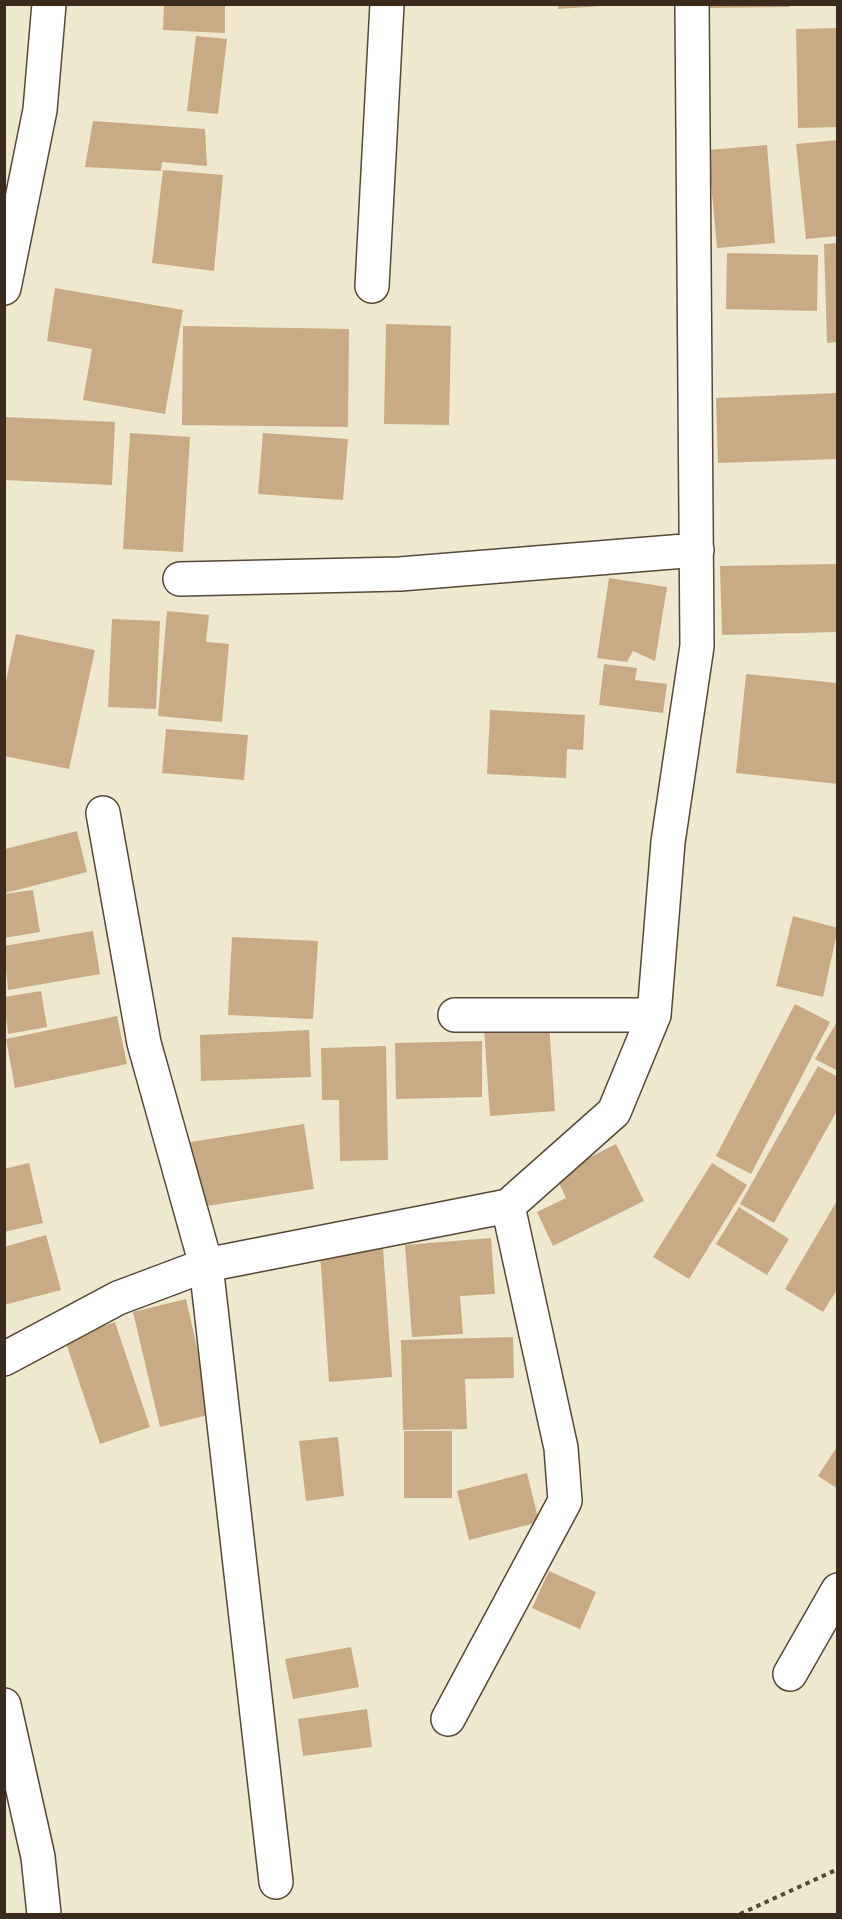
<!DOCTYPE html>
<html>
<head>
<meta charset="utf-8">
<style>
	body { margin:0 }
	#map { position:relative; width:842px; height:1919px; overflow:hidden; background:#eee9ce; font-family:"Shantell Sans",sans-serif }
	canvas { display:block }
	.frame { position:absolute; inset:0; border:6px solid #3b2a1e; pointer-events:none }
</style>
</head>
<body>
<div id="map">
<canvas width="842" height="1919"></canvas>
<div class="frame"></div>
</div>
<script>
const g = document.querySelector('canvas').getContext('2d');
g.lineJoin = 'round';
function fillPath(path, color) { g.fillStyle = color; g.fill(path, 'evenodd'); }
const poly = rows => new Path2D(rows.map(r => 'M' + r).join(''));
function strokePath(path, color, width, dash) { g.strokeStyle = color; g.lineWidth = width; g.lineCap = dash ? 'butt' : 'round'; g.setLineDash(dash || []); g.stroke(path); }
const building = poly([
	[164,4,225,4,225,33,163,30],
	[558,4,601,4,602,6,558,9],
	[706,4,790,4,790,7,706,8],
	[838,28,838,127,798,128,796,29],
	[196,36,227,39,218,114,187,111],
	[93,121,205,129,207,166,162,162,161,171,85,167],
	[838,140,838,236,806,239,796,144],
	[767,145,775,243,717,248,708,150],
	[163,170,223,175,214,271,152,263],
	[838,243,838,342,827,343,824,244],
	[727,253,818,255,817,311,726,309],
	[55,288,183,310,165,414,83,400,92,349,47,341],
	[386,324,451,326,449,425,384,424],
	[183,326,349,329,348,427,182,425],
	[838,393,838,459,718,463,716,398],
	[4,417,115,422,112,485,4,480],
	[130,433,190,437,183,552,123,549],
	[263,433,348,439,343,500,258,494],
	[838,564,838,632,722,635,720,566],
	[609,578,667,587,655,661,633,651,627,662,597,658],
	[167,611,209,615,206,642,229,644,222,722,158,716],
	[112,619,160,621,156,709,108,707],
	[16,634,95,650,69,769,4,756,4,690],
	[604,664,637,668,635,680,667,684,663,713,599,705],
	[746,674,838,683,838,784,736,773],
	[490,710,585,715,583,750,567,749,566,778,487,774],
	[166,729,248,735,244,780,162,773],
	[77,831,87,872,5,893,5,849],
	[33,890,40,932,4,938,4,894],
	[793,916,838,928,823,997,776,986],
	[93,931,100,974,8,990,4,946],
	[232,937,318,941,313,1019,228,1015],
	[41,991,47,1027,8,1034,4,997],
	[795,1004,830,1022,751,1174,716,1156],
	[117,1016,127,1064,15,1088,6,1039],
	[838,1020,838,1071,815,1059],
	[549,1022,555,1111,490,1116,484,1027],
	[309,1030,311,1077,201,1081,200,1035],
	[482,1041,482,1097,396,1099,395,1043],
	[386,1046,388,1160,340,1161,339,1100,322,1100,321,1048],
	[818,1066,838,1077,838,1109,774,1223,740,1204],
	[304,1124,314,1189,194,1208,184,1143],
	[616,1144,644,1201,553,1246,537,1212,566,1198,555,1175],
	[29,1163,43,1223,4,1232,4,1169],
	[712,1163,747,1185,689,1279,653,1257],
	[838,1199,838,1288,823,1312,785,1289],
	[739,1207,789,1239,767,1275,716,1244],
	[46,1235,61,1290,4,1305,4,1247],
	[491,1238,495,1294,460,1296,463,1334,412,1337,405,1245],
	[383,1248,392,1377,329,1382,320,1253],
	[186,1299,212,1414,160,1427,133,1312],
	[115,1322,150,1427,100,1444,65,1340],
	[513,1337,514,1378,465,1379,467,1429,403,1430,401,1340],
	[404,1431,452,1431,452,1498,404,1498],
	[338,1437,344,1496,306,1501,299,1441],
	[838,1445,838,1489,818,1476],
	[527,1473,539,1522,469,1540,457,1491],
	[549,1571,596,1592,580,1629,532,1608],
	[351,1647,359,1687,293,1699,285,1659],
	[367,1709,372,1747,303,1756,298,1719]
]);
const path = poly([
	[740,1914,838,1869]
]);
const minor = poly([
	[372,286,387,4],
	[4,288,40,110,49,4],
	[180,579,400,574,697,550],
	[103,813,144,1043,206,1265,276,1882],
	[455,1015,654,1015],
	[4,1359,118,1298,206,1265,508,1206,614,1112,654,1015,668,842,697,646,692,4],
	[790,1674,838,1590],
	[4,1705,38,1857,44,1914],
	[448,1719,565,1501,561,1448,508,1206]
]);
fillPath(building, '#c8aa85');
strokePath(minor, '#564738', 36);
strokePath(path, '#564738', 4, [4.5, 4.5]);
strokePath(minor, '#fff', 33);
</script>
</body>
</html>
